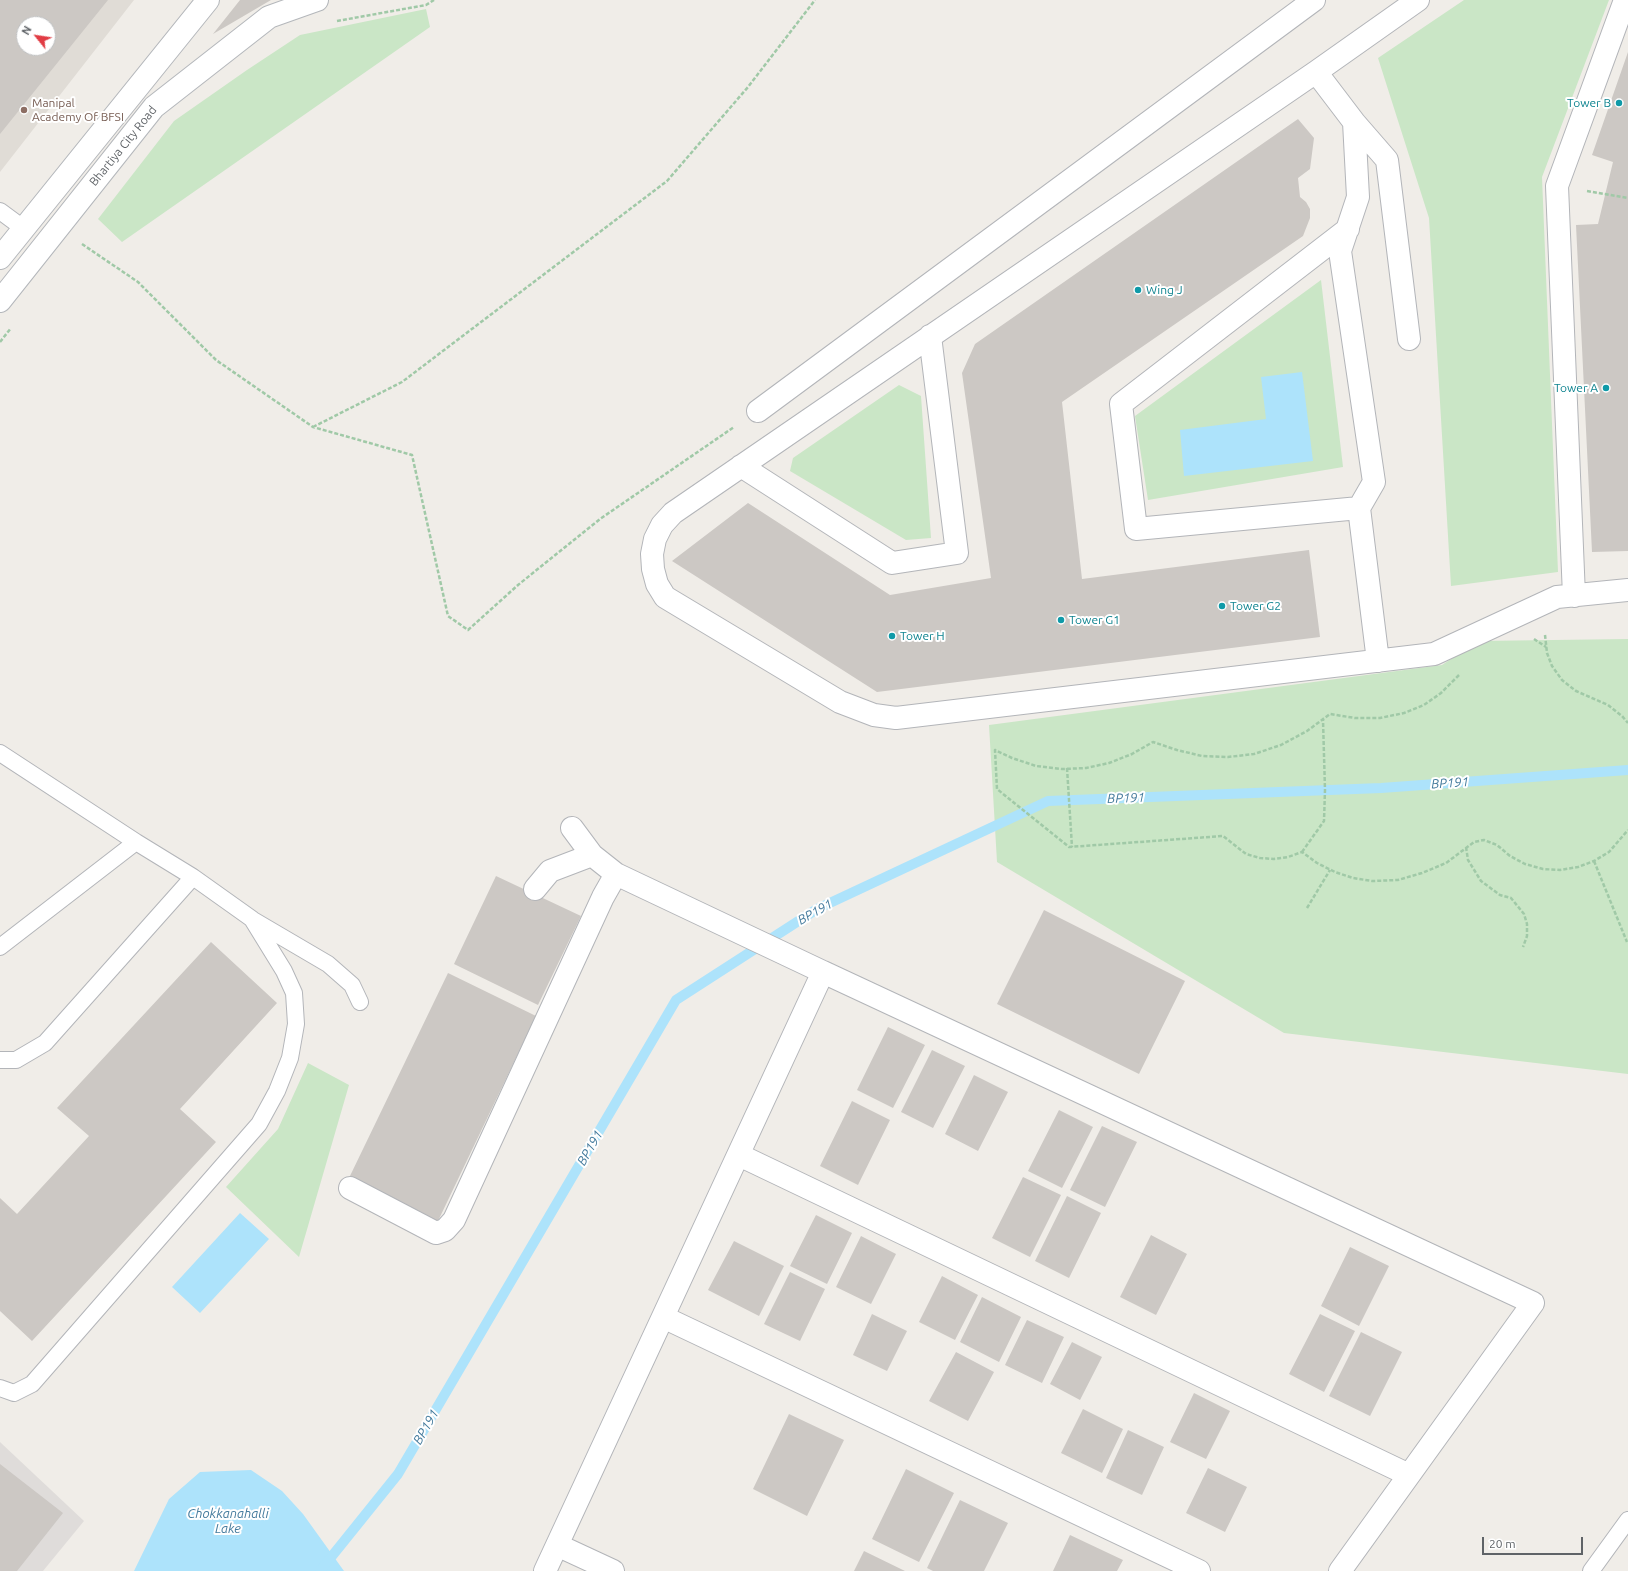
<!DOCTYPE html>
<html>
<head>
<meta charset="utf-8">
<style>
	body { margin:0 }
	#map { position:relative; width:1628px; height:1571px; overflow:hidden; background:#f0ede8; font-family:Ubuntu,sans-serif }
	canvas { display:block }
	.north { position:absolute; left:16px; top:16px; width:40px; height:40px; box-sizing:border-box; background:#fff; border:1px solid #bfc1c2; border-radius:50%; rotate:300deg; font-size:11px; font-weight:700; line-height:16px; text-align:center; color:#5f6367 }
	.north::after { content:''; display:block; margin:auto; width:14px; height:18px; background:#e13c44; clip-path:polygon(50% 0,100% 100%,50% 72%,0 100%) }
	.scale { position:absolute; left:1482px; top:1537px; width:101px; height:18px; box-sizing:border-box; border:2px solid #5f6367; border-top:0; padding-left:5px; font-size:12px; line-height:14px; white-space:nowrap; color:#5f6367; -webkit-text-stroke:3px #fff; paint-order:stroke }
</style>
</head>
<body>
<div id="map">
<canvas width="1628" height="1571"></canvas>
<div class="north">N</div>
<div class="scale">20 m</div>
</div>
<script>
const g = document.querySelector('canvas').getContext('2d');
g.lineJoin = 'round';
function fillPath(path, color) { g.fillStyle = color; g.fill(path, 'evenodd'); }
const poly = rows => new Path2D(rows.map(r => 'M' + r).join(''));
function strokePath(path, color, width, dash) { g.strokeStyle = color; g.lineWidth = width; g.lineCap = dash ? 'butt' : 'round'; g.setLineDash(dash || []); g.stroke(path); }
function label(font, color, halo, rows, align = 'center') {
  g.font = font + ' Ubuntu,sans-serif'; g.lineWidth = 4; g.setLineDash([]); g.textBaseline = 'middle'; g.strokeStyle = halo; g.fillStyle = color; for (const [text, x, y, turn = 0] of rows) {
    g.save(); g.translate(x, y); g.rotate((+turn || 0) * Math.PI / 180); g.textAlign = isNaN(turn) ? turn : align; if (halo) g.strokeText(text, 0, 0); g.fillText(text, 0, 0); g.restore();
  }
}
const industrial = poly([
	[0,1442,84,1521,43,1571,0,1571]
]);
const education = poly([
	[0,0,134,0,0,172],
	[24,24,48,24,48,48,24,48]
]);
const green = poly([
	[1464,0,1609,0,1542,177,1558,572,1451,586,1429,218,1378,58],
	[426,9,430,27,122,242,98,219,174,121,247,70,300,35],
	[1321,280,1343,467,1148,500,1135,416],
	[899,385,921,396,931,538,906,540,790,471,793,458],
	[1628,639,1628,1074,1284,1033,997,862,989,725,1442,665,1478,641],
	[308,1063,349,1085,299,1257,226,1187,278,1129]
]);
const water = poly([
	[1302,372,1313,461,1184,476,1180,430,1266,419,1261,377],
	[240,1213,269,1239,200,1313,172,1287],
	[251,1470,282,1491,303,1514,344,1571,134,1571,169,1499,200,1472]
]);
const stream = poly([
	[320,1571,398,1474,676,1000,817,909,1048,801,1381,788,1628,770]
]);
const building = poly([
	[0,0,108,0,0,134],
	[24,24,48,24,48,48,24,48],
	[240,0,271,0,213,34],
	[1628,52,1628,551,1592,552,1576,225,1598,224,1613,162,1592,155],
	[1298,119,1314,138,1310,169,1298,178,1300,197,1306,202,1310,209,1310,218,1303,236,1062,402,1082,579,1309,550,1320,637,877,692,672,561,748,503,890,595,991,578,962,373,975,344],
	[496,876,581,916,538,1005,454,964],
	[1044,910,1185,981,1139,1074,997,1004],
	[211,942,277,1003,180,1109,216,1142,32,1341,0,1311,0,1198,17,1214,89,1136,57,1108],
	[448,973,536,1016,438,1221,349,1178],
	[888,1027,925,1045,893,1108,857,1090],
	[932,1050,965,1066,933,1128,901,1112],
	[974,1075,1008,1092,978,1151,945,1134],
	[852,1101,890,1120,858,1185,820,1166],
	[1059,1110,1093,1127,1062,1188,1028,1171],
	[1102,1126,1137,1142,1105,1207,1070,1190],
	[1023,1177,1061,1195,1030,1257,992,1238],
	[1067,1196,1101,1213,1069,1278,1035,1261],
	[816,1215,852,1233,827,1284,790,1266],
	[1151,1235,1187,1254,1156,1315,1120,1297],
	[861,1236,896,1254,871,1304,836,1287],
	[734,1241,784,1266,759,1316,708,1290],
	[1350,1247,1389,1266,1359,1326,1321,1306],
	[790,1272,825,1289,800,1341,764,1324],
	[942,1276,978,1295,955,1340,919,1322],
	[982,1297,1021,1317,999,1362,960,1342],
	[872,1314,907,1331,887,1371,853,1355],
	[1320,1314,1355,1331,1324,1392,1289,1374],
	[1027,1320,1064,1337,1042,1383,1005,1365],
	[1361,1332,1402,1352,1370,1416,1329,1396],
	[1072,1342,1102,1357,1080,1400,1050,1384],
	[956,1352,994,1372,968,1421,929,1401],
	[1194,1393,1230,1411,1206,1459,1170,1442],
	[1083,1409,1123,1429,1102,1473,1061,1453],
	[789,1414,844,1440,807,1516,753,1489],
	[1128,1430,1164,1447,1142,1495,1106,1478],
	[0,1464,63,1513,17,1571,0,1571],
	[1208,1468,1247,1487,1225,1532,1186,1513],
	[906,1469,954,1493,919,1562,872,1539],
	[960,1500,1008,1523,984,1571,933,1571,927,1568],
	[1070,1535,1123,1560,1117,1571,1053,1571],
	[864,1551,905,1571,854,1571]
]);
const path = poly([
	[337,21,426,5,434,0],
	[1587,191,1628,198],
	[82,244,138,282,216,360,313,427,412,455,448,616,468,630,518,585,600,519,734,427],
	[0,342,11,328],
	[313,427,402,382,667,181,748,87,815,0],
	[1545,635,1547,653,1552,666,1562,680,1576,691,1608,705,1622,716,1628,723],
	[1534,639,1546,647],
	[1459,675,1441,693,1424,705,1404,713,1380,718,1355,718,1330,714,1307,731,1281,745,1254,754,1228,757,1202,756,1177,750,1153,742,1132,754,1109,763,1086,768,1062,769,1036,766,1012,758,995,750,997,789,1069,847,1223,836,1246,854,1260,858,1274,859,1288,857,1302,852,1317,863,1335,872,1353,878,1372,881,1398,880,1422,873,1446,863,1474,842,1484,840,1497,845,1510,856,1525,864,1543,869,1560,870,1578,867,1594,861,1609,852,1628,830],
	[1067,768,1072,847],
	[1466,847,1468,860,1481,881,1500,895,1511,898,1524,914,1527,924,1527,936,1523,947],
	[1302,852,1324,821,1325,790,1323,720],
	[1594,861,1627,942],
	[1307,908,1330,870]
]);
const lane = poly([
	[0,211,23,228],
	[0,753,136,842,0,947],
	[253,920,328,964,352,985,360,1002],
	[0,1060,16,1060,45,1043,193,877],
	[0,1388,14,1393,32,1384,259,1124,277,1091,290,1058,296,1024,294,993,284,971,252,919,193,877,136,842],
	[1591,1571,1628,1520]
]);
const street = poly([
	[1418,0,1316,72,673,513,662,525,655,539,652,554,653,569,657,584,665,597,840,702,874,715,896,718,1434,654,1557,597,1628,590],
	[1316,72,1354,122,1358,197,1340,251,1374,482,1359,508,1378,661],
	[1354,122,1387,160,1409,339],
	[1348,229,1121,404,1136,529,1359,508],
	[758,411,1314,0],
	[741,466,892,563,957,553,930,336],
	[1574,596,1557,186,1625,0],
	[572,828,592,855,616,874,823,972],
	[535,889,550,871,592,855],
	[739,1155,1409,1475],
	[350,1188,436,1233,445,1230,454,1220,603,897,616,874],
	[663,1317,1199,1571],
	[557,1545,613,1571],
	[545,1571,823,972,1533,1303,1340,1571]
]);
const secondary = poly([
	[0,258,208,0],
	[0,301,154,107,269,17,317,0]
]);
const markers = [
	[1619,103,4,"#0f9aa8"],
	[24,110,4,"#8d6e63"],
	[1138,290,4,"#0f9aa8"],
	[1606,388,4,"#0f9aa8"],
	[1222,606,4,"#0f9aa8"],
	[1061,620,4,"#0f9aa8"],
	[892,636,4,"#0f9aa8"]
];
const educationNames = [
	["Manipal",32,103],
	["Academy Of BFSI",32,117]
];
const cultureNames = [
	["Tower B",1611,103,"right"],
	["Wing J",1146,290],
	["Tower A",1598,388,"right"],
	["Tower G2",1230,606],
	["Tower G1",1069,620],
	["Tower H",900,636]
];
const streetNames = [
	["Bhartiya City Road",123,146,-51]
];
const waterNames = [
	["BP191",1450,783,-4],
	["BP191",1126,798,-2],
	["BP191",815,912,-29],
	["BP191",590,1148,-60],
	["BP191",426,1427,-60],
	["Chokkanahalli",228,1514],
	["Lake",228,1529]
];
fillPath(industrial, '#dfdcda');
fillPath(education, '#e0dcd6');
fillPath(green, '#cae6c6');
fillPath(water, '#ade3fb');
strokePath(stream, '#ade3fb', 10);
fillPath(building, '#ccc8c4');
strokePath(lane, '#b3b5b9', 18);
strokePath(street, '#b3b5b9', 24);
strokePath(secondary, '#b4b7bb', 24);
strokePath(path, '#a0c9a7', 2.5, [4, 2]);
strokePath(lane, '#fff', 16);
strokePath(street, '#fff', 22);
strokePath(secondary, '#fff', 22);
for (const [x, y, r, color] of markers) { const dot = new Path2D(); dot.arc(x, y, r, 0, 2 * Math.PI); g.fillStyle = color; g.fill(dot); strokePath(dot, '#fff', 1.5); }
label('12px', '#785e54', '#fff', educationNames, 'left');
label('12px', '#0d838f', '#fff', cultureNames, 'left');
label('12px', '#5f6367', '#fff', streetNames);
label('italic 13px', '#437a9c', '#fff', waterNames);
</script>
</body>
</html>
